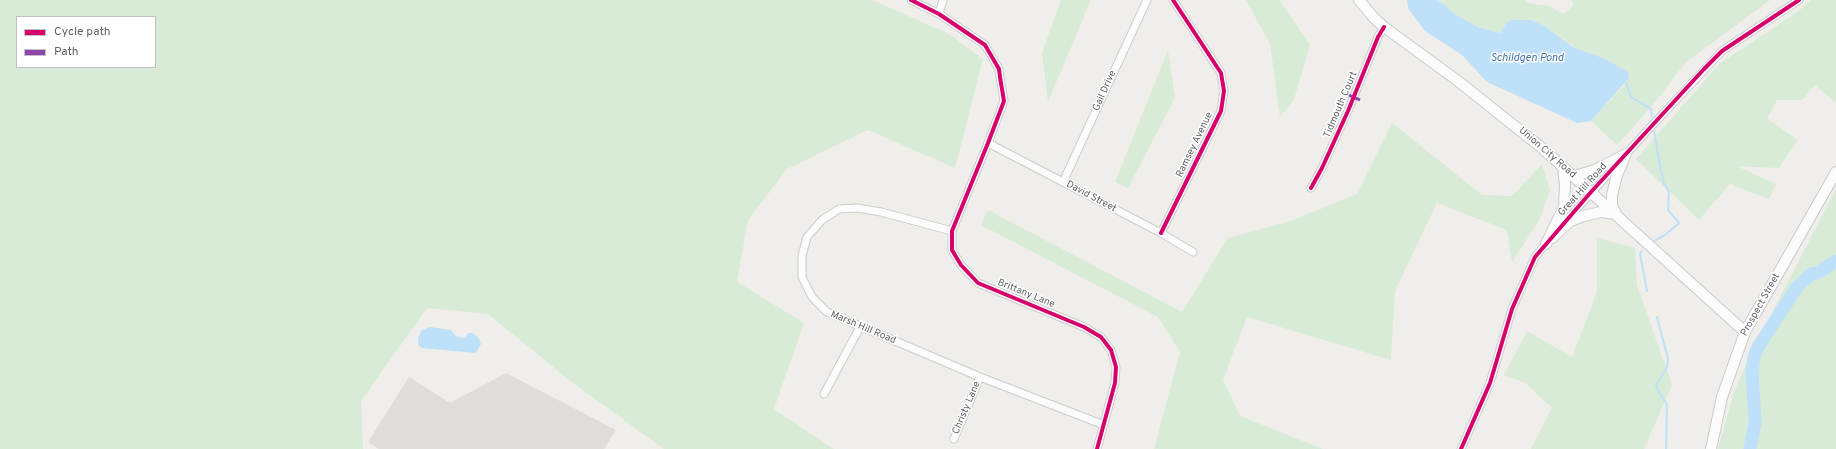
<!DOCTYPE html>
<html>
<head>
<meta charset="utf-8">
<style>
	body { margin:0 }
	#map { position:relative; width:1836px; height:449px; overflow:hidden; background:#efeeea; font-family:Overpass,sans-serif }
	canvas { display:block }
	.legend { position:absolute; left:16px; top:16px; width:140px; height:52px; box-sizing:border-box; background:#fff; border:1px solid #bfc1c3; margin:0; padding:5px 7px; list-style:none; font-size:12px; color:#5f6368 }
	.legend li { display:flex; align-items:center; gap:8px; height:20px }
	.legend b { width:20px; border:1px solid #bfc1c3 }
</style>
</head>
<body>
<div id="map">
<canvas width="1836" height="449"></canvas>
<ul class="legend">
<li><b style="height:5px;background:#d6006c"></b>Cycle path</li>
<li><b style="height:5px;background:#8e44ad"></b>Path</li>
</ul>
</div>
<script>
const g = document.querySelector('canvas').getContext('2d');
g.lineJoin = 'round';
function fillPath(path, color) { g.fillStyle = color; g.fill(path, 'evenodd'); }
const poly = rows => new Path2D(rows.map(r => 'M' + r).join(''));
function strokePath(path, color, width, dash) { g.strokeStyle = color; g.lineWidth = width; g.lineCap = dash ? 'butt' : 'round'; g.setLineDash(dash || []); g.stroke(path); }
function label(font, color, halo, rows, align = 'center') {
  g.font = font + ' Overpass,sans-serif'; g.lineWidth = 3; g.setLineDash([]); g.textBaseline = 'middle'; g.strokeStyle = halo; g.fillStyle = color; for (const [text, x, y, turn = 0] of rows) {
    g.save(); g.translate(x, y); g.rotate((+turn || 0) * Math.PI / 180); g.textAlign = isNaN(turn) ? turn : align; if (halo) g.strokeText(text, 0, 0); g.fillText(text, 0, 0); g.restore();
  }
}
const industrial = poly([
	[506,373,616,430,604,449,379,449,368,442,409,377,450,403]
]);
const green = poly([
	[0,0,872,0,949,34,983,59,955,168,868,130,787,169,748,220,737,282,804,323,774,409,834,449,664,449,573,383,488,314,427,308,361,401,363,449,0,449],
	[17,17,155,17,155,67,17,67],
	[1061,0,1091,0,1048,102,1042,53],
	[1246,0,1279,0,1310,45,1294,99,1280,117,1270,44],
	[1438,0,1525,0,1527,3,1549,6,1564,14,1574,5,1571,0,1770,0,1685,63,1657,100,1617,145,1591,121,1626,83,1543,25,1531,20,1511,20,1507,22,1501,33,1478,27,1453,13],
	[1812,0,1836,0,1836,103,1815,85,1802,100,1777,100,1767,118,1798,140,1779,168,1736,166,1776,184,1769,199,1730,184,1699,220,1636,159,1719,64,1797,12],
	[1168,50,1175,98,1128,188,1115,182],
	[1392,123,1482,195,1512,196,1542,164,1550,190,1540,219,1512,262,1507,230,1437,203,1395,291,1391,360,1247,317,1223,380,1240,416,1323,449,1154,449,1180,352,1158,317,981,225,988,210,1182,312,1228,238,1291,221,1357,194],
	[1836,189,1836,449,1718,449,1734,392,1748,359],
	[1597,238,1635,248,1637,285,1672,385,1644,449,1531,449,1552,408,1526,383,1504,375,1527,331,1572,357,1597,292]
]);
const water = poly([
	[1407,0,1437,0,1444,4,1453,13,1478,27,1500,33,1507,22,1511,20,1531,20,1543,25,1573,47,1605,59,1628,72,1629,78,1591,121,1577,123,1487,82,1462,55,1425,31,1408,8],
	[430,327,451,330,456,336,464,338,469,333,472,333,478,337,481,344,476,353,422,348,418,345,418,337,422,330]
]);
const stream = poly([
	[1626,83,1631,97,1651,109,1652,117],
	[1654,131,1660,166,1664,184,1669,192,1668,210,1679,223,1665,235,1654,241],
	[1642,251,1640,254,1647,291],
	[1657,317,1668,359,1667,367,1656,386,1667,405,1666,449]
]);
const river = poly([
	[1750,449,1755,422,1752,372,1754,357,1758,347,1797,287,1811,274,1817,273,1836,261]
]);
const minor = poly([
	[911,0,939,14,985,45,999,69,1000,77,1004,101,988,143,952,231,952,250,961,265,978,283,1084,327,1101,337,1111,350,1116,367,1115,383,1097,449],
	[939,14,943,0],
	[988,143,1161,233,1193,252],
	[1063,182,1147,0],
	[1311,188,1322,168,1348,111,1378,37,1384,27],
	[1564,223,1646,132,1722,51,1799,0],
	[952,231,881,212,857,208,839,209,822,220,807,237,802,256,802,277,812,297,827,312,980,377,1104,425],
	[1161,233,1221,111,1224,91,1221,73,1173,0],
	[824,394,860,327],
	[954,439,980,377],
	[1461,449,1490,383,1512,309,1535,257,1548,241]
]);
const secondary = poly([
	[1359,0,1374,18,1384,27,1458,81,1542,148,1745,332],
	[1574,176,1595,170,1626,154],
	[1616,214,1612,206,1612,195,1617,175,1626,154],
	[1552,238,1569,222,1583,216,1601,212,1616,214],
	[1546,244,1564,207,1565,185,1563,167],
	[1711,449,1722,397,1745,332,1836,172]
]);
const quiet = poly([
	[1347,94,1360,100]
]);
const cycleway = poly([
	[911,0,939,14,985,45,999,69,1000,77,1004,101,988,143,952,231,952,250,961,265,978,283,1084,327,1101,337,1111,350,1116,367,1115,383,1097,449],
	[1311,188,1322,168,1348,111,1378,37,1384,27],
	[1161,233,1221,111,1224,91,1221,73,1173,0],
	[1461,449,1490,383,1512,309,1535,257,1591,192,1704,69,1722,51,1799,0]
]);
const streetNames = [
	["Gail Drive",1105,91,-66],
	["Tidmouth Court",1341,105,-67],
	["Ramsey Avenue",1195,145,-64],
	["Union City Road",1547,153,41],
	["Great Hill Road",1583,190,-48],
	["David Street",1091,197,28],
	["Brittany Lane",1026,294,22],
	["Prospect Street",1761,305,-61],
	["Marsh Hill Road",863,328,23],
	["Christy Lane",967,408,-67]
];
const waterNames = [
	["Schildgen Pond",1527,59]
];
fillPath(industrial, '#dfddda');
fillPath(green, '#d8ebd6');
fillPath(water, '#bfe0f9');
strokePath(stream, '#bfe0f9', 2);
strokePath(river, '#bfe0f9', 13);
strokePath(minor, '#cbcccc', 9);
strokePath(secondary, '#cacacb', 12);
strokePath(minor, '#fdfcfc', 7);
strokePath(secondary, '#fdfcfc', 10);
strokePath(quiet, '#8e44ad', 3, [6, 3]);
strokePath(cycleway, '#d6006c', 4);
label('10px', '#5f6368', '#fff', streetNames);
label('italic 11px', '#4174aa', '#fff', waterNames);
</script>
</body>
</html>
